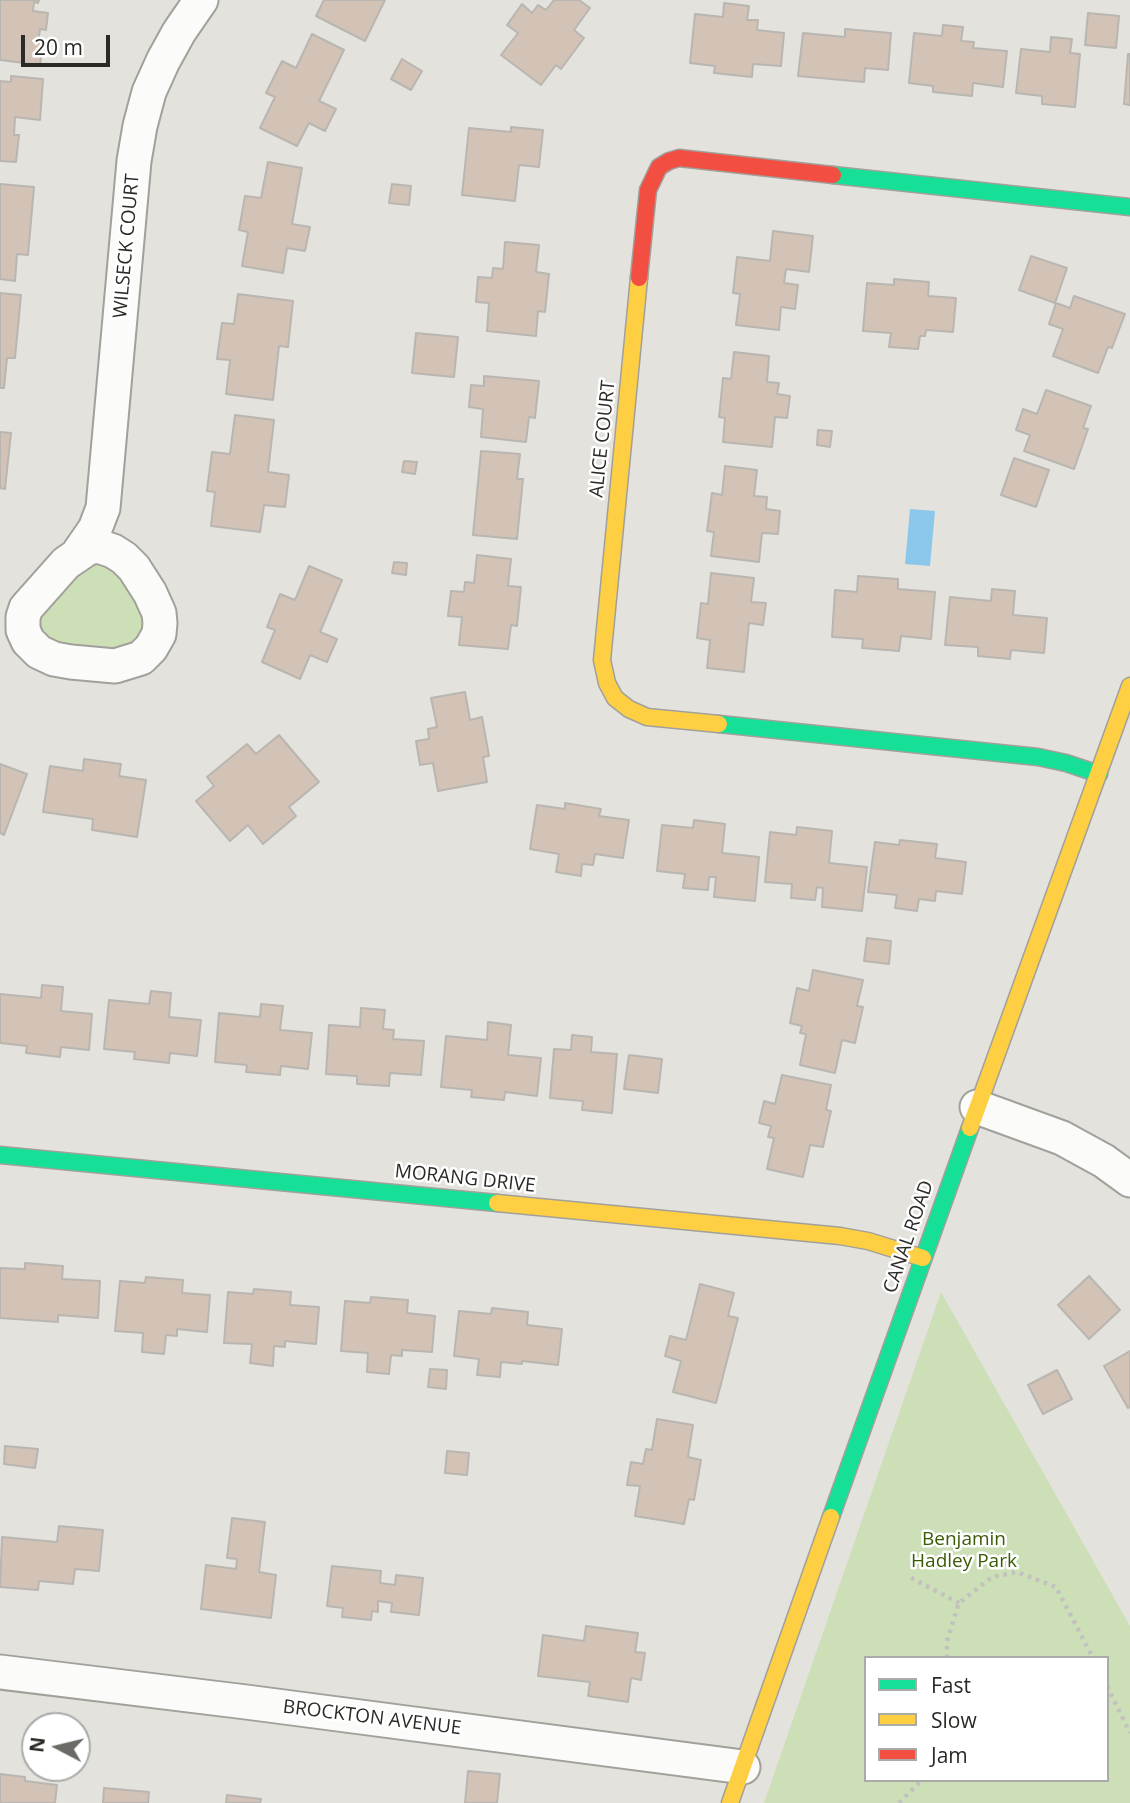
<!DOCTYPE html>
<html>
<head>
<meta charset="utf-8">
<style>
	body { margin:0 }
	#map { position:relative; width:1130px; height:1803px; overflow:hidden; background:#e4e2dc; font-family:"Open Sans",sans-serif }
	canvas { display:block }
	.legend { position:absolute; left:864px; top:1656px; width:245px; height:126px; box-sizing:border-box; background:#fff; border:2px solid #aaaaa8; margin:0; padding:9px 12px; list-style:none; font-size:21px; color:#2b2a26 }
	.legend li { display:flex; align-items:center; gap:14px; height:35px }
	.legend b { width:35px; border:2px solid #aaaaa8 }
	.north { position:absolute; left:21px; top:1712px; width:70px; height:70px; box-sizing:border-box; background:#fff; border:2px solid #aaaaa8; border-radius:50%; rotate:277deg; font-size:19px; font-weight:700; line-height:28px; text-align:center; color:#2b2a26 }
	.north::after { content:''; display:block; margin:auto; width:24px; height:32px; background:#6c6a66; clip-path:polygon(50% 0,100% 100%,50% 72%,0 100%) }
	.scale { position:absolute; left:21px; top:35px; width:89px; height:32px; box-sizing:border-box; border:4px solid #2b2a26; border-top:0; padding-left:9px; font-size:21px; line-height:24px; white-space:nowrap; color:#2b2a26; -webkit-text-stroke:5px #fff; paint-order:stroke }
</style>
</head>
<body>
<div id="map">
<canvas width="1130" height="1803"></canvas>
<ul class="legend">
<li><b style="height:9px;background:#16e098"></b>Fast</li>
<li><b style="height:9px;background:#ffcf43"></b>Slow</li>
<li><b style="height:9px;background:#f24e42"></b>Jam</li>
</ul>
<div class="north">N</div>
<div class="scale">20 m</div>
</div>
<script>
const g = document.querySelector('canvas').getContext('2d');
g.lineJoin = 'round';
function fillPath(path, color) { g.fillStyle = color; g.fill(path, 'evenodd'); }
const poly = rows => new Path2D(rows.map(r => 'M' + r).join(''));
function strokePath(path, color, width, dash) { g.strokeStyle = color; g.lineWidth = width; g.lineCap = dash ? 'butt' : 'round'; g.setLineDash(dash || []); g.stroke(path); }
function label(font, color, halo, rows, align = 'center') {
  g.font = font + ' "Open Sans",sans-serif'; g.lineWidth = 5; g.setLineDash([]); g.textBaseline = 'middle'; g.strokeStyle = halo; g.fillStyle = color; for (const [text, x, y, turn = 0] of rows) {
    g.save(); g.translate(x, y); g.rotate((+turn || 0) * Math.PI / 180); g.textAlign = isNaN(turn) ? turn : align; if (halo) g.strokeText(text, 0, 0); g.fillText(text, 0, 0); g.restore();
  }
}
const green = poly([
	[101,564,115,571,126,578,145,621,143,633,135,643,122,650,58,644,41,633,37,625,39,614,74,575,87,566],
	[941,1292,1130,1626,1130,1803,764,1803],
	[866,1658,1107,1658,1107,1780,866,1780]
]);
const water = poly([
	[910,509,935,511,930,566,905,564]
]);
const building = poly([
	[0,0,39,0,38,3,34,2,33,11,48,13,46,30,40,29,38,43,43,43,40,65,0,60,0,0],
	[324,0,385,0,365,41,316,16,324,0],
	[554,0,579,0,590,8,574,30,584,38,561,69,556,65,541,85,501,55,518,33,507,25,522,4,532,13,538,5,546,10,554,0],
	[724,3,749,6,747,20,758,20,757,30,784,33,781,66,753,64,752,77,714,73,715,66,690,63,695,14,723,17,724,3],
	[1088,13,1119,16,1116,48,1085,45,1088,13],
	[943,25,963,27,961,41,974,42,973,48,1007,51,1003,87,973,83,972,96,933,92,933,86,909,83,914,33,942,36,943,25],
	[845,29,891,33,888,70,865,68,864,82,798,76,803,33,845,37,845,29],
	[312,34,344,50,319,101,336,109,325,131,309,123,297,146,260,128,275,97,266,93,282,61,296,68,312,34],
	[1051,37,1072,39,1070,53,1080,54,1075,107,1042,104,1042,96,1016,93,1021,49,1050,52,1051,37],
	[1128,54,1130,54,1130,105,1124,104,1128,54],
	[402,59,422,71,411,90,391,79,402,59],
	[11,76,43,79,40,120,15,117,14,135,19,135,16,162,0,161,0,81,11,82,11,76],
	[511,127,543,130,539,167,519,165,515,201,462,195,469,128,511,132,511,127],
	[268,162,302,168,292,224,310,227,305,251,287,248,283,273,242,266,248,232,239,230,245,196,261,198,268,162],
	[0,184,34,187,28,255,17,254,15,281,0,279,0,184],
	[392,184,411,186,409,205,389,203,392,184],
	[773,231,813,236,809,272,786,269,784,283,798,285,795,309,781,307,779,330,736,325,740,294,733,293,737,257,770,261,773,231],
	[505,242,539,245,536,272,549,274,545,312,538,311,536,336,487,331,489,303,476,302,478,277,492,278,493,268,503,269,505,242],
	[1031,256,1067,268,1055,303,1019,290,1031,256],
	[894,279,929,282,928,296,956,298,953,332,926,330,925,336,920,336,918,349,889,347,891,333,863,331,867,283,894,285,894,279],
	[0,293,21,295,15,358,7,358,4,388,0,388,0,293],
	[238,294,293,301,288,347,279,346,273,400,226,394,230,360,217,359,222,323,234,324,238,294],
	[1074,296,1125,314,1112,348,1108,347,1098,373,1053,356,1063,329,1049,324,1056,303,1070,308,1074,296],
	[416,333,458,337,454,377,412,373,416,333],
	[734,352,769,356,767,382,779,383,777,394,790,396,787,418,775,417,772,447,723,442,725,418,719,417,723,378,731,379,734,352],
	[484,376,539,381,535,418,529,417,526,442,481,437,483,409,469,407,471,385,484,386,484,376],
	[1046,390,1091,406,1083,428,1088,429,1074,469,1024,451,1030,435,1016,430,1023,409,1037,414,1046,390],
	[235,415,274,420,268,472,289,475,285,507,264,505,260,532,211,526,215,492,207,491,212,452,230,454,235,415],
	[818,430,832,431,830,447,817,445,818,430],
	[0,432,11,433,5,489,0,488,0,432],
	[481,451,520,454,517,479,523,479,517,539,473,535,481,451],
	[1014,458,1049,470,1036,507,1001,495,1014,458],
	[404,461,417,462,415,474,402,472,404,461],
	[725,466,757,470,754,496,767,497,766,509,780,511,778,534,762,533,759,562,711,556,714,532,707,531,712,493,722,495,725,466],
	[477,555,511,559,508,586,521,587,517,626,511,625,508,649,459,645,462,617,448,616,451,591,464,592,465,582,474,583,477,555],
	[394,562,407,563,406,575,392,573,394,562],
	[309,566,342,580,320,632,337,639,327,662,310,655,300,679,262,662,275,630,267,627,280,594,295,600,309,566],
	[711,573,754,578,751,602,766,603,763,625,749,623,744,672,707,668,710,640,697,638,701,603,708,604,711,573],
	[858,576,898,579,898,589,935,592,931,639,901,636,899,651,862,648,863,639,832,637,835,590,857,592,858,576],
	[992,589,1015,591,1013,615,1047,618,1044,653,1011,650,1010,659,978,656,978,647,945,645,950,597,991,601,992,589],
	[465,692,470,720,482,717,489,756,483,757,487,782,438,791,433,763,420,765,416,741,429,739,428,729,437,727,431,698,465,692],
	[279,735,319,782,289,807,296,816,263,844,248,825,230,841,196,801,214,786,207,777,247,744,256,754,279,735],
	[84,759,121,764,119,776,146,780,137,837,92,830,93,819,43,812,50,766,83,771,84,759],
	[0,764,27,774,4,835,0,833,0,764],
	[565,803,601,809,599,816,629,820,623,858,595,854,593,865,582,864,581,876,556,872,559,854,530,849,537,805,565,809,565,803],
	[694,820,725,824,722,853,759,857,755,901,714,897,716,877,709,877,708,890,683,888,685,874,657,871,662,825,693,828,694,820],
	[797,827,832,831,829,863,867,867,862,911,822,907,823,888,817,887,815,900,791,898,792,884,765,882,770,832,796,835,797,827],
	[900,840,937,844,935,858,966,862,962,894,936,891,935,901,919,899,917,911,895,908,897,895,868,892,875,842,899,845,900,840],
	[867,938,891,941,889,964,864,961,867,938],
	[813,970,863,980,857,1006,863,1007,855,1043,842,1040,835,1073,800,1065,806,1034,800,1033,802,1026,790,1023,797,988,809,991,813,970],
	[42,985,63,987,61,1011,92,1014,89,1050,61,1047,60,1057,26,1053,27,1046,0,1043,0,994,41,998,42,985],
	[151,991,171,993,169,1017,201,1020,197,1056,170,1053,169,1063,134,1059,135,1052,104,1049,109,1000,149,1004,151,991],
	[261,1004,283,1006,280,1030,312,1033,308,1069,281,1066,280,1075,246,1072,247,1065,215,1062,219,1013,260,1017,261,1004],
	[361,1008,385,1010,383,1029,394,1030,393,1039,424,1041,421,1075,390,1073,389,1086,357,1084,357,1076,326,1074,329,1025,360,1027,361,1008],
	[488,1022,511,1025,508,1055,541,1058,537,1096,505,1092,504,1100,471,1097,472,1090,441,1087,446,1036,487,1040,488,1022],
	[572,1035,592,1037,591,1052,617,1054,612,1113,582,1110,583,1101,550,1098,554,1049,571,1050,572,1035],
	[629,1055,662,1059,658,1093,624,1089,629,1055],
	[782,1075,831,1085,826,1110,831,1111,823,1147,810,1145,803,1177,767,1169,774,1138,768,1137,771,1126,759,1123,764,1101,775,1104,782,1075],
	[25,1263,63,1266,62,1279,100,1281,98,1318,58,1315,58,1322,0,1318,0,1268,25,1269,25,1263],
	[1089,1276,1120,1310,1089,1339,1058,1305,1089,1276],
	[146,1277,183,1280,182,1293,210,1295,207,1332,177,1329,177,1336,166,1335,164,1354,142,1352,143,1333,115,1331,120,1281,145,1283,146,1277],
	[700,1284,734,1293,728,1316,738,1318,716,1403,673,1392,681,1361,665,1356,670,1336,686,1340,700,1284],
	[254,1289,291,1292,290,1305,319,1307,316,1344,285,1341,285,1347,274,1346,273,1366,250,1363,252,1344,224,1343,228,1292,253,1294,254,1289],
	[371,1297,408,1300,407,1313,435,1316,432,1352,402,1350,402,1356,391,1355,389,1374,367,1372,368,1353,341,1351,345,1301,370,1303,371,1297],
	[492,1308,528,1312,527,1325,562,1329,558,1365,522,1361,522,1364,501,1362,500,1377,477,1375,479,1359,454,1356,459,1311,491,1314,492,1308],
	[1130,1351,1130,1407,1128,1408,1104,1366,1130,1351],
	[430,1369,447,1370,446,1389,428,1387,430,1369],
	[1057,1370,1072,1399,1043,1414,1028,1385,1057,1370],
	[657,1419,693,1425,688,1457,701,1460,694,1500,689,1499,684,1524,635,1516,640,1486,627,1485,631,1462,643,1464,646,1449,652,1450,657,1419],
	[5,1446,38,1449,35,1468,4,1464,5,1446],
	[447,1451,469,1453,467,1475,445,1473,447,1451],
	[232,1518,265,1522,259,1572,276,1575,271,1618,201,1609,206,1565,236,1569,237,1559,227,1558,232,1518],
	[59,1526,103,1530,99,1571,75,1569,73,1584,39,1581,38,1590,0,1587,2,1537,57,1542,59,1526],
	[332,1566,381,1571,380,1583,395,1585,396,1575,423,1578,419,1615,391,1612,392,1603,378,1601,378,1612,372,1611,371,1620,342,1617,343,1608,327,1606,332,1566],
	[586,1626,638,1633,635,1652,645,1653,641,1680,631,1678,628,1702,588,1696,590,1682,538,1676,543,1635,584,1641,586,1626],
	[468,1771,500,1774,497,1803,465,1803,468,1771],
	[0,1774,25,1777,25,1781,57,1785,55,1803,0,1803,0,1774],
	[104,1788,149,1792,148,1803,103,1803,104,1788],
	[227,1795,261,1799,260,1803,226,1803,227,1795]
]);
const path = poly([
	[911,1578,959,1603],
	[947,1658,947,1641,959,1603,992,1577,1017,1572,1056,1587,1093,1658],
	[1107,1686,1130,1733],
	[899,1803,922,1780]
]);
const street = poly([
	[98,546,113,551,124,558,134,568,150,593,159,613,160,623,159,634,151,648,141,658,115,666,71,662,54,659,39,652,28,641,23,630,23,617,26,608,66,563,88,548,98,546],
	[77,555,95,529,103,508,134,161,140,126,149,92,163,61,179,32,201,0],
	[977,1107,1062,1138,1104,1161,1130,1180],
	[0,1672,246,1702,743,1767]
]);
const fast = poly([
	[833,175,1130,207],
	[719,724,1038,757,1066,763,1099,774],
	[0,1155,497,1203],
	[831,1517,970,1128]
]);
const slow = poly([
	[639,278,602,660,607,683,615,698,629,709,647,717,719,724],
	[970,1128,1130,686],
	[497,1203,840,1236,868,1241,923,1258],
	[730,1803,831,1517]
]);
const jam = poly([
	[639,278,648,190,659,167,669,161,679,158,833,175]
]);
const streetNames = [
	["WILSECK COURT",127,246,-85],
	["ALICE COURT",603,439,-84],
	["MORANG DRIVE",465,1179,6],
	["CANAL ROAD",909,1237,-71],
	["BROCKTON AVENUE",372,1718,7]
];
const parkNames = [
	["Benjamin",964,1540],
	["Hadley Park",964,1562]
];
fillPath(green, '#cddfb7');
fillPath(water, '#8bc7ea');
fillPath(building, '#d2c3b6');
strokePath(building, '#b9b6b2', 2);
strokePath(street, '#a1a09b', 37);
strokePath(fast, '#a1a09b', 19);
strokePath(slow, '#a1a09b', 19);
strokePath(jam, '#a1a09b', 19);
strokePath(path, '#c3c1bf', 4.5, [3.5, 5]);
strokePath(street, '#fbfbfa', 33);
strokePath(fast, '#16e098', 16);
strokePath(slow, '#ffcf43', 16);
strokePath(jam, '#f24e42', 16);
label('19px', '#2b2a26', '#fff', streetNames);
label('19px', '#3b5b03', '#fff', parkNames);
</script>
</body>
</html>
